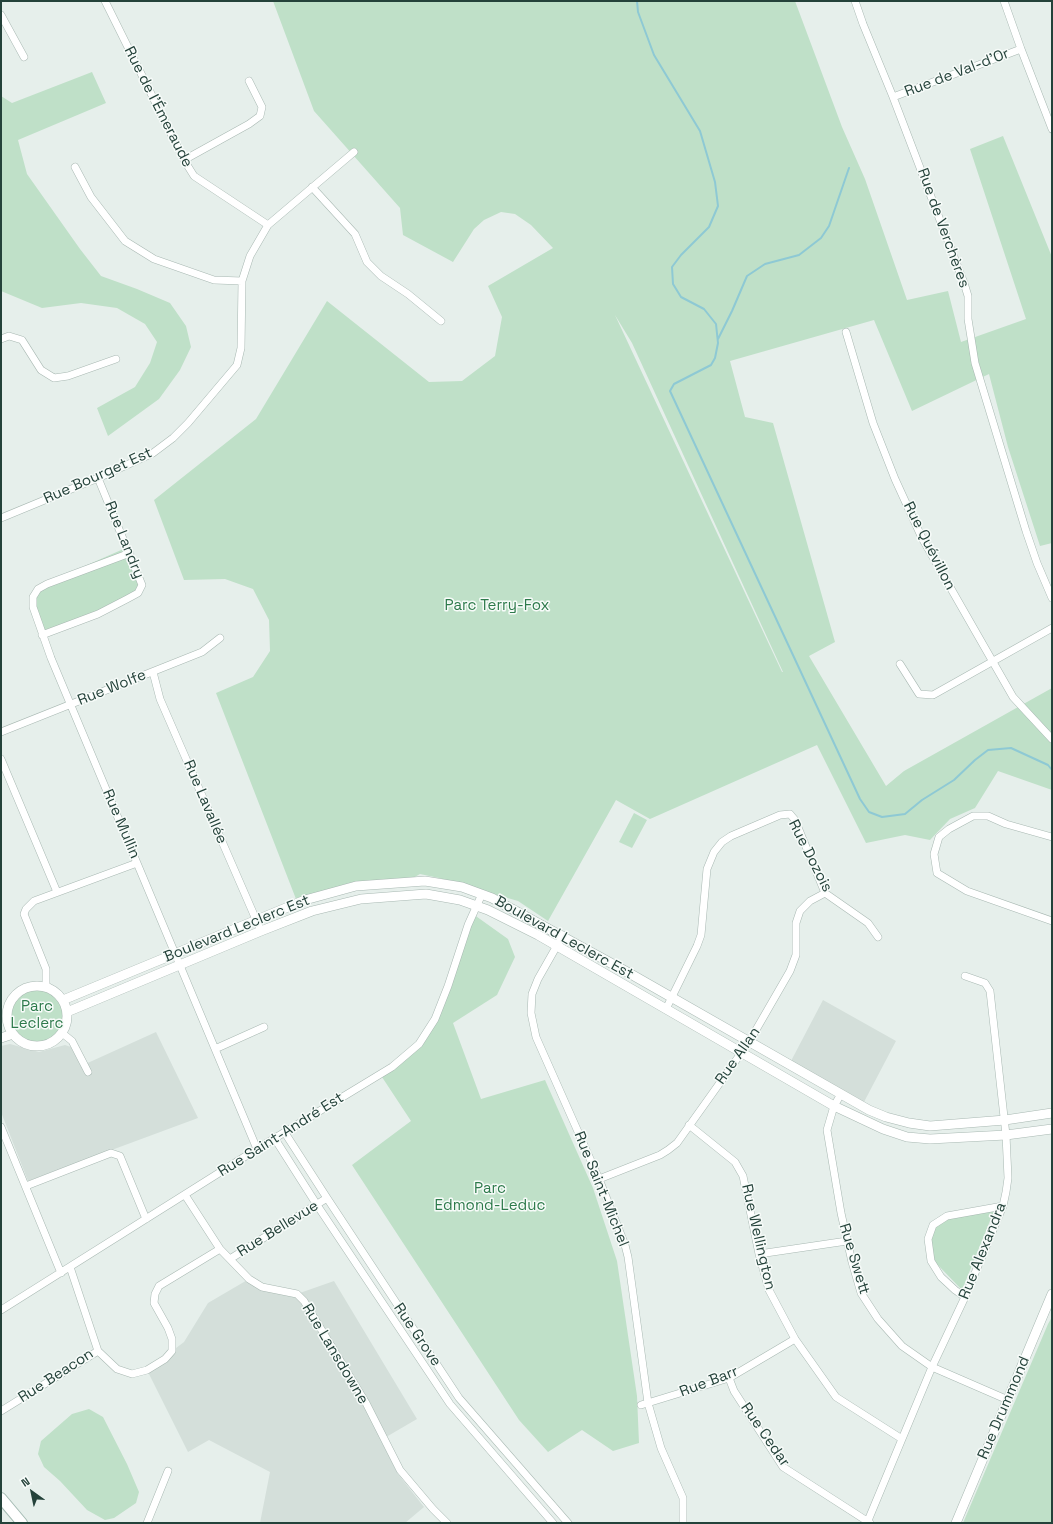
<!DOCTYPE html>
<html>
<head>
<meta charset="utf-8">
<style>
	body { margin:0 }
	#map { position:relative; width:1053px; height:1524px; overflow:hidden; background:#e6efeb; font-family:"Space Grotesk",sans-serif }
	canvas { display:block }
	.frame { position:absolute; inset:0; border:2px solid #24423a; pointer-events:none }
	.north { position:absolute; left:12px; top:1472px; width:40px; height:40px; -webkit-text-stroke:3px #f7fbf9; paint-order:stroke; rotate:327deg; font-size:11px; font-weight:700; line-height:16px; text-align:center; color:#24423a }
	.north::after { content:''; display:block; margin:auto; width:14px; height:18px; background:#24423a; clip-path:polygon(50% 0,100% 100%,50% 72%,0 100%) }
</style>
</head>
<body>
<div id="map">
<canvas width="1053" height="1524"></canvas>
<div class="frame"></div>
<div class="north">N</div>
</div>
<script>
const g = document.querySelector('canvas').getContext('2d');
g.lineJoin = 'round';
function fillPath(path, color) { g.fillStyle = color; g.fill(path, 'evenodd'); }
const poly = rows => new Path2D(rows.map(r => 'M' + r).join(''));
function strokePath(path, color, width, dash) { g.strokeStyle = color; g.lineWidth = width; g.lineCap = dash ? 'butt' : 'round'; g.setLineDash(dash || []); g.stroke(path); }
function label(font, color, halo, rows, align = 'center') {
  g.font = font + ' "Space Grotesk",sans-serif'; g.lineWidth = 3; g.setLineDash([]); g.textBaseline = 'middle'; g.strokeStyle = halo; g.fillStyle = color; for (const [text, x, y, turn = 0] of rows) {
    g.save(); g.translate(x, y); g.rotate((+turn || 0) * Math.PI / 180); g.textAlign = isNaN(turn) ? turn : align; if (halo) g.strokeText(text, 0, 0); g.fillText(text, 0, 0); g.restore();
  }
}
const built = poly([
	[823,1000,896,1041,864,1102,791,1061],
	[156,1032,198,1118,28,1181,1,1112,1,1046,10,1044,39,1052,65,1045,71,1047,81,1066],
	[249,1279,297,1294,334,1281,417,1419,381,1440,398,1474,424,1507,405,1523,260,1523,270,1472,209,1440,188,1452,147,1370,184,1342,208,1303]
]);
const green = poly([
	[273,1,795,1,842,127,865,179,907,300,948,291,961,342,1026,319,970,149,1003,136,1052,257,1052,543,1040,546,1008,447,989,374,912,411,874,320,730,361,745,417,773,423,835,642,809,656,886,786,904,771,1052,688,1052,790,998,771,975,808,950,819,930,840,905,835,866,843,817,745,650,819,616,800,548,921,518,901,439,878,420,874,413,878,350,883,296,899,216,693,253,677,270,651,269,620,253,589,225,579,184,580,154,500,256,419,327,301,429,382,462,381,495,356,502,317,488,286,553,248,531,225,515,214,501,212,484,220,474,229,453,262,403,235,400,208,314,111],
	[615,315,632,343,783,672,782,672],
	[92,72,106,103,18,140,27,174,80,249,101,276,137,289,170,303,186,326,191,347,180,370,159,399,108,436,97,408,135,387,150,363,157,342,145,324,117,308,81,303,42,308,1,291,1,96,12,103],
	[128,547,142,592,123,601,41,632,29,606,34,591,44,584],
	[634,813,647,820,632,848,619,842],
	[473,914,508,939,515,957,497,995,453,1023,481,1099,545,1080,593,1188,617,1261,637,1396,639,1443,613,1451,582,1430,548,1452,519,1420,352,1165,411,1121,380,1074,419,1044,435,1019],
	'7 1016a30 30 0 1 1 60 0a30 30 0 1 1-60 0Z',
	[996,1206,962,1290,935,1262,928,1243,932,1222,942,1215,966,1209],
	[1052,1317,1052,1523,963,1523,1048,1324],
	[89,1409,103,1417,127,1464,139,1492,136,1503,114,1518,105,1520,87,1510,60,1481,44,1467,38,1454,41,1441,72,1414]
]);
const stream = poly([
	[637,1,638,12,654,55,700,131,715,182,718,206,709,227,681,255,672,267,673,284,681,297,704,309,716,324,718,343,715,358,711,365,674,384,670,391,860,799,869,812,882,817,905,814,922,800,954,780,975,760,988,750,1011,748,1048,765,1052,770],
	[718,339,732,311,747,276,765,264,799,255,821,238,829,226,849,168]
]);
const minor = poly([
	[105,1,184,160,194,176,268,225],
	[855,1,863,24,893,97,964,283,968,296,968,319,975,363,1026,531,1037,563,1052,598],
	[1004,1,1021,49,1052,129],
	[1,15,24,57],
	[893,97,1021,49],
	[184,160,249,124,260,116,262,107,249,81],
	[75,167,91,197,125,241,154,259,214,280,242,281],
	[312,187,355,234,367,262,381,276,408,294,441,321],
	[846,332,873,423,895,479,922,538,1013,697,1052,739],
	[1,339,9,336,22,340,41,370,54,378,68,376,116,359],
	[1,518,98,478,153,453,173,438,188,423,237,365,241,348,242,281,250,256,268,225,354,152],
	[130,553,47,584,38,589,33,597,33,607,51,658,257,1149],
	[42,635,98,614,127,599,138,593,142,585,98,478],
	[900,664,919,694,933,695,1052,628],
	[153,672,160,699,261,931],
	[1,732,202,652,220,638],
	[1,759,57,892],
	[1052,837,1006,824,988,816,973,816,949,829,939,837,934,854,937,873,967,891,1052,921],
	[563,935,538,979,532,994,531,1013,536,1037,599,1179,625,1245,628,1257,648,1403,661,1448,683,1498,683,1523],
	[46,987,46,969,24,914,26,909,34,901,137,863],
	[666,1009,697,946,701,935,707,869,714,852,722,842,731,836,780,815,790,814,795,820,825,893,868,923,878,937],
	[62,1033,72,1041,88,1072],
	[215,1049,264,1027],
	[841,1094,834,1106,827,1130,841,1213,852,1262,861,1293,878,1319,902,1346,932,1367,1008,1400],
	[689,1125,735,1162,743,1176,759,1254,769,1290,795,1339,836,1397,902,1439],
	[1,1127,61,1273],
	[285,1133,327,1198,459,1398,568,1523],
	[275,1139,317,1205,450,1404,553,1523],
	[599,1179,660,1155,668,1150,677,1143,749,1042,790,971,796,955,796,923,800,911,810,901,825,893],
	[26,1186,111,1153,120,1156,146,1219],
	[185,1195,220,1249,249,1279,262,1287,297,1294,304,1301,366,1403,400,1470,433,1509,447,1523],
	[759,1254,847,1241],
	[230,1259,327,1198],
	[965,1297,955,1290,941,1277,931,1261,928,1239,933,1225,947,1216,1003,1206],
	[1,1310,257,1149,392,1067,419,1044,435,1019,448,986,468,925,482,894],
	[98,1351,117,1369,132,1374,147,1370,165,1359,172,1351,172,1339,168,1328,154,1303,155,1294,159,1286,220,1249],
	[729,1378,734,1391,783,1467,870,1523],
	[641,1405,729,1378,795,1339],
	[1,1411,98,1351,70,1267],
	[147,1523,168,1471],
	[867,1523,932,1367,965,1297,1003,1206,1006,1192,1008,1178,1006,1135,990,991,985,983,965,976]
]);
const tertiary = poly([
	'7 1016a30 30 0 1 1 60 0a30 30 0 1 1-60 0Z',
	[63,1000,305,900,356,886,425,881,462,887,492,898,629,973,869,1110,886,1117,909,1123,930,1126,1005,1120,1052,1113],
	[67,1012,261,931,312,911,361,899,426,894,460,900,488,910,538,935,834,1106,883,1129,907,1137,930,1139,1006,1135,1052,1129],
	[1,1038,13,1034],
	[956,1523,1052,1294]
]);
const secondary = poly([
	[1,1498,22,1523]
]);
const streetNames = [
	["Rue de Val-d'Or",957,73,-21],
	["Rue de l'Émeraude",158,107,63],
	["Rue de Verchères",943,228,70],
	["Rue Bourget Est",98,476,-24],
	["Rue Landry",124,540,68],
	["Rue Quévillon",929,546,63],
	["Rue Wolfe",112,688,-22],
	["Rue Lavallée",205,802,67],
	["Rue Mullin",121,824,67],
	["Rue Dozois",810,856,63],
	["Boulevard Leclerc Est",237,929,-22],
	["Boulevard Leclerc Est",564,938,29],
	["Rue Allan",738,1056,-55],
	["Rue Saint-André Est",281,1135,-32],
	["Rue Saint-Michel",601,1189,68],
	["Rue Bellevue",278,1229,-32],
	["Rue Wellington",758,1237,77],
	["Rue Alexandra",983,1251,-68],
	["Rue Swett",854,1259,73],
	["Rue Grove",417,1335,56],
	["Rue Lansdowne",335,1354,59],
	["Rue Beacon",56,1376,-33],
	["Rue Barr",709,1382,-21],
	["Rue Drummond",1004,1408,-67],
	["Rue Cedar",765,1435,55]
];
const parkNames = [
	["Parc Terry-Fox",497,606],
	["Parc",37,1007],
	["Leclerc",37,1024],
	["Parc",490,1189],
	["Edmond-Leduc",490,1206]
];
fillPath(built, '#d4dfda');
fillPath(green, '#bfe0c8');
strokePath(stream, '#8ec9d4', 2);
strokePath(minor, '#a8b8b2', 8);
strokePath(tertiary, '#a8b8b2', 10);
strokePath(secondary, '#a4bbb3', 12);
strokePath(minor, '#fff', 7);
strokePath(tertiary, '#fff', 9);
strokePath(secondary, '#fff', 10);
label('15px', '#24423a', '#f7fbf9', streetNames);
label('15px', '#2d7a4b', '#f7fbf9', parkNames);
</script>
</body>
</html>
